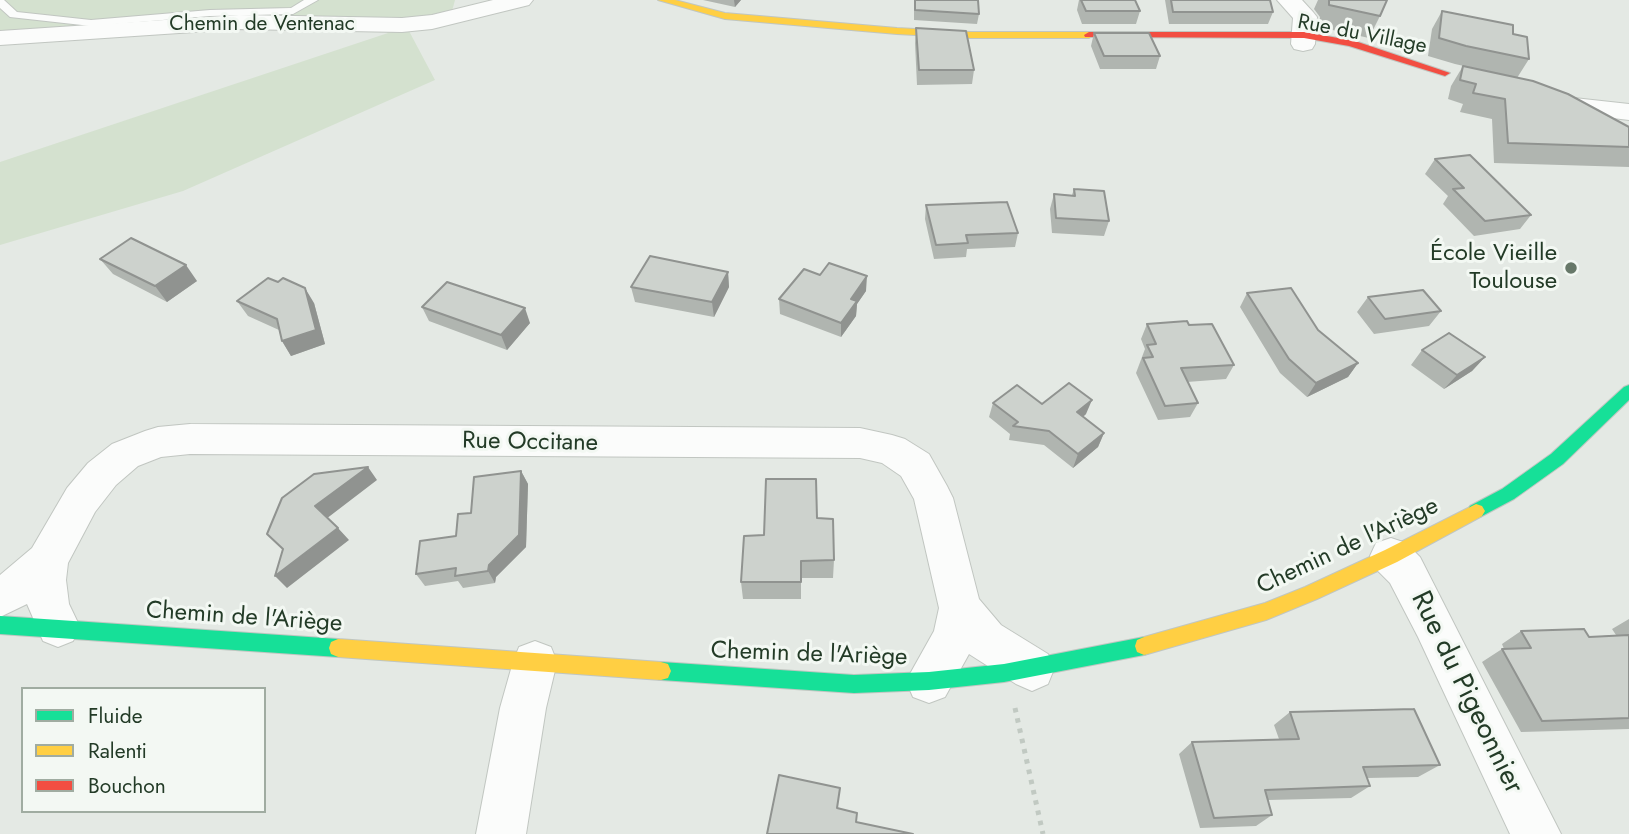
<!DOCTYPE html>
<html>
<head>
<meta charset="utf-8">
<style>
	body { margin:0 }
	#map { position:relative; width:1629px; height:834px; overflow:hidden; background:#e4e9e4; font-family:Jost,sans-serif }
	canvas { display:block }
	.legend { position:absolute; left:21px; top:687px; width:245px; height:126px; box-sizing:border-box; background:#f3f8f3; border:2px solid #a0aca1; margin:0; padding:9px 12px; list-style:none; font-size:21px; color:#233b27 }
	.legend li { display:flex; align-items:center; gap:14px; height:35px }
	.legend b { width:35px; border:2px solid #a0aca1 }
</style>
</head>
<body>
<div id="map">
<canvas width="1629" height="834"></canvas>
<ul class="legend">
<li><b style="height:9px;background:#16e098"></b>Fluide</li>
<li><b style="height:9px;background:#ffcf43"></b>Ralenti</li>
<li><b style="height:9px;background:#f24e42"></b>Bouchon</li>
</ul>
</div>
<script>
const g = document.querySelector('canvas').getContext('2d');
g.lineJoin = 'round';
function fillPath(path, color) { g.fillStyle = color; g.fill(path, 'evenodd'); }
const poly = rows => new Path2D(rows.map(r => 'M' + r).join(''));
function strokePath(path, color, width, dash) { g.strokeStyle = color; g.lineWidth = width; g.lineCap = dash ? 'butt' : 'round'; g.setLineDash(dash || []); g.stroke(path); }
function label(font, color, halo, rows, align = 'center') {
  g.font = font + ' Jost,sans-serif'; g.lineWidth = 6; g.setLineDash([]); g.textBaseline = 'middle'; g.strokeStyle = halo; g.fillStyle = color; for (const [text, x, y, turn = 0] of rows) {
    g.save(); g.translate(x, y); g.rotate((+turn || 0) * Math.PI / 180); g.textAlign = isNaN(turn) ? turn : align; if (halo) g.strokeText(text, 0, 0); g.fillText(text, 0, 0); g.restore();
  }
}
const green = poly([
	[0,0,455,0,451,15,409,31,435,80,183,191,0,245,0,162,388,33,364,17,0,32]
]);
const path = poly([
	[1015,708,1043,834]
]);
const lane = poly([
	[0,0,4,0,17,12,91,20,210,10,291,8,304,0,318,0,293,14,210,16,91,26,10,17,0,8,0,0]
]);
const street = poly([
	[493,0,533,0,529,5,432,29,402,32,239,29,0,45,0,31,239,15,402,18,432,15,493,0],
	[1277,0,1302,0,1313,12,1317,17,1315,44,1312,49,1303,51,1294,49,1291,44,1293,18,1277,0],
	[1565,97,1629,104,1629,120,1556,111,1552,105,1556,99,1565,97],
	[190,424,860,428,892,435,905,439,929,454,947,486,953,498,979,599,1001,625,1048,654,1054,669,1048,684,1032,691,1016,684,969,654,945,697,929,703,913,697,906,681,934,631,939,608,914,499,901,476,882,463,860,458,190,454,161,457,138,466,116,485,95,512,68,563,66,580,69,604,80,627,73,641,58,647,43,641,27,604,0,617,0,575,32,548,67,488,88,463,112,444,145,431,158,427,190,424],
	[1391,538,1406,543,1420,557,1561,834,1510,834,1418,637,1390,583,1376,569,1370,556,1376,543,1391,538],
	[535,641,551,647,557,662,546,708,526,834,476,834,500,708,513,662,519,647,535,641]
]);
const fast = poly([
	[1629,385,1629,400,1563,464,1514,499,1482,516,1476,518,1470,516,1467,511,1470,506,1502,489,1551,454,1624,387,1629,385],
	[0,616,338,639,345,642,347,648,345,654,338,657,0,634,0,616],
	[1144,637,1151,640,1153,646,1151,652,1144,655,1004,682,929,690,854,693,661,680,654,678,651,671,654,664,661,662,854,675,929,672,1004,664,1144,637]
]);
const slow = poly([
	[658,0,675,0,725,13,897,28,971,32,1089,32,1094,35,1089,38,971,38,897,34,725,19,658,0],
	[1476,504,1482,506,1485,511,1482,516,1397,562,1317,599,1266,620,1144,655,1137,652,1135,646,1137,640,1144,637,1265,603,1305,587,1385,550,1476,504],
	[338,639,661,662,668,664,671,671,668,678,661,680,338,657,331,654,329,648,331,642,338,639]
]);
const jam = poly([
	[1089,32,1304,32,1355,41,1450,73,1445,76,1349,46,1304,38,1085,37,1084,35,1089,32]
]);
const wall = poly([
	[703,0,741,0,735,7],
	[914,0,978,0,979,14,977,24,914,20],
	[1079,0,1135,0,1140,11,1136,24,1082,24,1077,10],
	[1165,0,1270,0,1273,12,1268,24,1169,24],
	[1318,0,1387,0,1380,16,1369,38,1319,27,1320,17,1314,9],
	[1442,11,1513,34,1529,59,1517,78,1455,64,1428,56,1432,29],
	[916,28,974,70,972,84,917,85,915,43],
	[1094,33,1160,56,1156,69,1100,69,1091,46],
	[1463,66,1629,127,1629,167,1494,163,1492,119,1460,112,1463,104,1448,99,1451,86],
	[1435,159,1531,215,1520,229,1474,236,1443,204,1448,196,1425,174],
	[1074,189,1109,221,1104,236,1052,233,1050,209,1054,194,1072,195],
	[926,205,1018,233,1015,247,967,249,966,257,934,259,925,219],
	[100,259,197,281,167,302,113,274],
	[728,272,729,287,714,317,635,302,631,287],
	[866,291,857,304,856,316,841,337,780,314,779,299],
	[1247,293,1318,330,1358,363,1348,377,1307,397,1280,373,1240,307],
	[1368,297,1441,311,1429,326,1374,334,1357,312],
	[237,301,314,303,325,344,291,356,282,341,279,330,248,316],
	[422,307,530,323,507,350,429,321],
	[1147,324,1189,325,1234,365,1226,379,1187,382,1198,403,1190,417,1158,420,1136,373,1145,349,1141,339],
	[1422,350,1485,357,1472,371,1444,389,1411,365],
	[993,403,1042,404,1086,414,1083,417,1104,433,1098,447,1073,468,1044,445,1009,440,1010,434,989,417],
	[521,471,528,484,526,547,496,577,495,583,463,588,458,581,425,586,416,574,456,536,471,513],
	[817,518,834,560,833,578,801,578,801,599,743,599,741,582,764,535],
	[1629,619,1629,729,1521,732,1482,662,1502,649,1504,649,1502,644,1521,631,1589,637,1616,635,1612,629],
	[1290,712,1440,765,1418,777,1367,778,1370,786,1351,798,1268,800,1272,815,1256,826,1200,828,1179,754,1192,742,1279,739,1274,725]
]);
const shadedWall = poly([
	[734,0,741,0,735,7],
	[186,265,197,281,167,302,155,286],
	[728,272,729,287,714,317,712,302],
	[867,276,866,291,857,304,856,316,841,337,841,323,851,299],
	[305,288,314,303,325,344,291,356,282,341],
	[525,308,530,323,507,350,501,335],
	[1485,357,1472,371,1444,389,1457,375],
	[1358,363,1348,377,1307,397,1316,383],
	[1092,400,1086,414,1071,426,1077,412],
	[1104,433,1098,447,1073,468,1078,454],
	[368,467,377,480,326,519,315,506],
	[521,471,528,484,526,547,496,577,495,583,488,571,489,565],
	[338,528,349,540,287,588,275,576]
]);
const building = poly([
	[915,0,978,0,979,14,915,10,915,0],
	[1081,0,1135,0,1140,11,1086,11,1081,0],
	[1171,0,1270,0,1273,12,1173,12,1171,0],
	[1329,0,1387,0,1380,16,1329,5,1329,0],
	[1442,11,1513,25,1513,34,1527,37,1529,59,1466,46,1439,38,1442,11],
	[916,28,966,31,974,70,919,70,916,28],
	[1094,33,1149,33,1160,56,1104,56,1094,33],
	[1463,66,1533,81,1568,94,1629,127,1629,147,1508,143,1505,99,1473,93,1476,84,1460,80,1463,66],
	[1470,155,1531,215,1485,221,1453,189,1464,188,1435,159,1470,155],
	[1074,189,1104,191,1109,221,1056,218,1054,194,1075,196,1074,189],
	[1007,202,1018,233,966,235,968,243,936,245,926,205,1007,202],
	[131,238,186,265,155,286,100,259,131,238],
	[650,256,728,272,712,302,631,287,650,256],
	[829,263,867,276,851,299,857,301,841,323,779,299,804,269,820,275,829,263],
	[268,278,278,282,283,278,305,288,316,330,282,341,277,319,237,301,268,278],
	[447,282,525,308,501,335,422,307,447,282],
	[1291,288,1318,330,1358,363,1316,383,1289,359,1247,293,1291,288],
	[1423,290,1441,311,1385,319,1368,297,1423,290],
	[1187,321,1189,325,1212,324,1234,365,1181,368,1198,403,1165,406,1143,358,1153,357,1147,345,1156,344,1147,324,1187,321],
	[1449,333,1485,357,1457,375,1422,350,1449,333],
	[1069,383,1092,400,1077,412,1104,433,1078,454,1049,431,1013,426,1018,422,993,403,1017,385,1042,404,1069,383],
	[368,467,315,506,338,528,275,576,283,549,267,534,282,498,314,474,368,467],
	[521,471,519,535,489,565,488,571,455,576,456,568,416,574,420,541,456,536,458,514,471,513,474,477,521,471],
	[766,479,816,479,817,518,833,519,834,560,801,561,801,582,741,582,744,536,764,535,766,479],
	[1584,629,1589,637,1629,635,1629,718,1542,721,1502,649,1531,648,1521,631,1584,629],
	[1414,709,1440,765,1363,767,1370,786,1265,790,1272,815,1214,818,1192,742,1299,739,1290,712,1414,709],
	[779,775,840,788,837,808,857,813,856,822,913,834,767,834,779,775]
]);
const markers = [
	[1571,268,7,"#677869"]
];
const farStreetnames = [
	["Chemin de Ventenac",262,25],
	["Rue du Village",1362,35,11]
];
const poiNames = [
	["École Vieille",1557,254],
	["Toulouse",1557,282]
];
const streetNames = [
	["Rue Occitane",530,443,1],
	["Chemin de l'Ariège",1348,547,-25],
	["Chemin de l'Ariège",244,618,4],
	["Chemin de l'Ariège",809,655,2]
];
const nearStreetnames = [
	["Rue du Pigeonnier",1466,693,64]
];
fillPath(green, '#d4e1cf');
strokePath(lane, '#c1c6c1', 2);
strokePath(street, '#c1c6c1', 2);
strokePath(fast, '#c0c6c1', 2);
strokePath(slow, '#c0c6c1', 2);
strokePath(jam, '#c0c6c1', 2);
strokePath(path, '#c1c9c2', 5, [4.5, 6]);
fillPath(lane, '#fbfcfb');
fillPath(street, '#fbfcfb');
fillPath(fast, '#16e098');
fillPath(slow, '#ffcf43');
fillPath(jam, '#f24e42');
fillPath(wall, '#b0b5b0');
fillPath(shadedWall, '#909390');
fillPath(building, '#cdd2cd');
strokePath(building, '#909390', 2);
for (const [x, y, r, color] of markers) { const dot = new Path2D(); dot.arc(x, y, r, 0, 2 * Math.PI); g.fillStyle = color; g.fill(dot); strokePath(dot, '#f3f8f3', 2.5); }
label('21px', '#233b27', '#f3f8f3', farStreetnames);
label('24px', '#233b27', '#f3f8f3', poiNames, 'right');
label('24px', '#233b27', '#f3f8f3', streetNames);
label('28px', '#233b27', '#f3f8f3', nearStreetnames);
</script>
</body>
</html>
